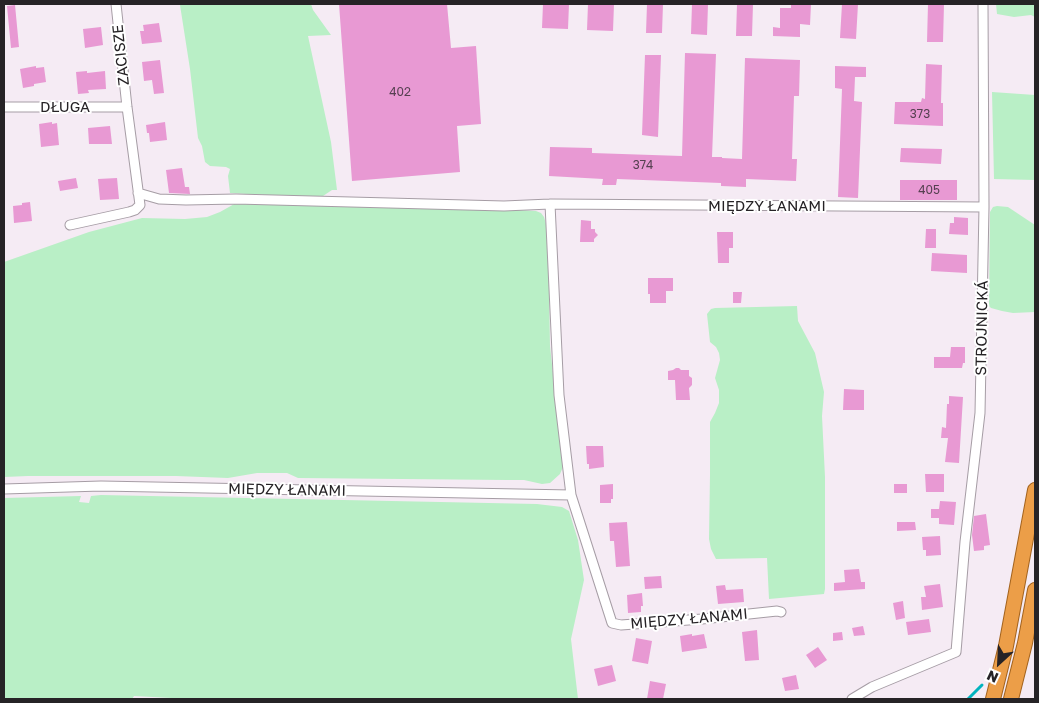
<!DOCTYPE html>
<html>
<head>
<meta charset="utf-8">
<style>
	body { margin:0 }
	#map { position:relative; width:1039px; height:703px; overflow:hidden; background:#f5ebf4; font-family:"Golos Text",sans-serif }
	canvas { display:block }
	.frame { position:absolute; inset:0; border:5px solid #262326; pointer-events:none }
	.north { position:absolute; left:974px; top:638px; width:50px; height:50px; -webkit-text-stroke:4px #fff; paint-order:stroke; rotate:205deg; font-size:14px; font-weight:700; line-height:20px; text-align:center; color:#262326 }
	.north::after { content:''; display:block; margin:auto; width:18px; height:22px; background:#262326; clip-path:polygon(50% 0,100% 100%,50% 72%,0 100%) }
</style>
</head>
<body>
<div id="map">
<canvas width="1039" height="703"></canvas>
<div class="frame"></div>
<div class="north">N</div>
</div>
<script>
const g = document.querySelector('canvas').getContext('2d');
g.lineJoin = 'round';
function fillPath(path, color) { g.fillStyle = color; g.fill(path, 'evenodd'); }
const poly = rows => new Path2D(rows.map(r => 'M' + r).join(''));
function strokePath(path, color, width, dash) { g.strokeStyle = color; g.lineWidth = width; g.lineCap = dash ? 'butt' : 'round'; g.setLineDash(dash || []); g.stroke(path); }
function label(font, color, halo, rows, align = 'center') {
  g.font = font + ' "Golos Text",sans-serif'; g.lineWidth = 4; g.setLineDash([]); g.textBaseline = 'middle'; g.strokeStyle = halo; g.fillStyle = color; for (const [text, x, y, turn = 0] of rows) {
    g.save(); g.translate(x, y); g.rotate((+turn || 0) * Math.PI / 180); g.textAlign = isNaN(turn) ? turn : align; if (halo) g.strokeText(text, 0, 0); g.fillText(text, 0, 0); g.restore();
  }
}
const green = poly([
	[193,4,311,4,313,10,331,35,308,36,331,142,337,190,332,190,320,198,230,193,228,176,230,169,226,167,210,166,205,162,202,146,198,138,190,69,180,5],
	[996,4,1035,4,1035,17,1031,15,1014,17,997,14],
	[992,92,1035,95,1035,180,994,179],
	[236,203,497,209,536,211,541,213,544,217,548,231,550,346,563,467,560,474,550,483,542,484,524,480,507,480,298,478,287,473,257,473,228,478,176,476,28,476,4,477,4,370,5,370,4,369,4,262,89,232,142,218,185,219,207,217,220,212],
	[997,206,1008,207,1035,225,1035,312,1013,313,1002,311,991,308,989,306,990,212,993,207],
	[797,306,798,321,815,353,824,392,822,416,825,477,825,589,824,594,769,599,767,558,716,559,711,549,709,539,710,475,710,422,715,413,719,403,719,390,715,378,720,360,719,353,716,347,710,342,707,314,711,309,715,308],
	[101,495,537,504,562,507,569,511,578,540,584,580,571,639,578,699,190,699,134,696,132,699,4,699,4,498,81,496,79,502,89,503,91,496]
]);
const stream = poly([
	[968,699,982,685]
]);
const building = poly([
	[339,4,447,4,451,48,476,46,481,124,457,126,460,172,352,181],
	[543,4,569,4,568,29,542,28],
	[588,4,614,4,613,31,587,30],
	[647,4,663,4,662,33,646,33],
	[692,4,708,4,707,35,691,34],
	[737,4,753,4,752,36,736,36],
	[791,4,811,4,810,25,800,24,800,37,773,36,773,27,780,28,780,8,791,8],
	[842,4,858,4,856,39,840,38],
	[928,4,944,4,943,42,927,42],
	[15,5,19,47,11,48,7,6],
	[159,23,162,42,142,44,140,31,144,31,143,25],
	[101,27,103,45,85,48,83,29],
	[685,53,716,54,712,157,722,157,722,158,742,159,745,58,800,60,799,96,794,96,792,159,797,159,796,181,746,179,746,187,721,186,721,183,617,179,616,185,602,185,603,179,549,176,550,147,592,148,592,153,682,156],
	[645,55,661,55,658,137,642,135],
	[160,60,164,93,154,94,152,80,144,81,142,62],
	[926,64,942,65,941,103,943,103,943,126,894,124,895,102,921,102,922,98,925,99],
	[36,66,36,68,44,67,46,82,34,84,34,86,23,88,20,69],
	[835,66,866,67,866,77,855,77,854,101,862,102,858,198,838,197,842,89,835,88],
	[87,71,87,73,105,71,106,89,88,90,89,93,78,94,76,72],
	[52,122,52,124,57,123,59,145,41,147,39,124],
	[165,122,167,140,150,142,149,133,147,133,146,125],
	[110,126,112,144,89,144,88,128],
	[901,148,942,149,941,164,900,162],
	[182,168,185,187,189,187,190,194,169,193,166,170],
	[76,178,78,188,60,191,58,181],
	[117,178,119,199,100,200,98,179],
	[900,180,957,180,957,200,900,200],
	[30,202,32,221,14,223,13,206,22,205,22,203],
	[954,217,968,218,968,235,949,234,950,223,954,223],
	[581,220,591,221,591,229,595,229,595,232,598,235,594,239,594,242,580,242],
	[926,229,936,229,936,248,925,248],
	[717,232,733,232,733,248,729,248,729,263,718,263],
	[932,253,967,255,967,273,931,271],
	[648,278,673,278,673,291,666,291,666,303,650,303,650,294,648,294],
	[733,292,742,292,741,303,733,303],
	[951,347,965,347,965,363,963,363,962,368,934,368,934,357,950,357],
	[676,368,679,368,681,370,689,370,689,376,692,378,692,385,689,388,690,400,676,400,675,380,668,380,668,371,673,370],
	[844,389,864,390,864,410,843,410],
	[949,396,963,397,959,463,945,462,948,438,941,438,942,427,946,428,947,404,949,404],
	[586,446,603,446,604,467,589,469,589,464,587,464],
	[925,474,944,474,944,492,926,492],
	[613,484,613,499,611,499,611,503,600,503,600,485],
	[894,484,907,484,907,493,894,493],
	[940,501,956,502,954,525,939,524,939,518,931,518,931,509,939,509],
	[986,514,990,545,984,546,984,550,974,551,972,535,974,516],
	[627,522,630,566,616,567,614,541,610,541,609,523],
	[897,522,915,522,916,530,897,531],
	[940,536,941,555,926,556,926,550,923,550,922,537],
	[859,569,861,582,865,582,865,589,834,591,834,583,845,582,844,570],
	[661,576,662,588,645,589,644,577],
	[940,584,943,607,922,610,921,597,926,597,924,586],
	[725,585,726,590,743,589,744,602,718,604,716,586],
	[642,593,643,606,641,606,641,612,628,613,627,595],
	[903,601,905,618,896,620,893,603],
	[929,619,931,632,908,635,906,622],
	[863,626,865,635,854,636,852,628],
	[757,630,759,660,745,661,742,632],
	[842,632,843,640,833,641,833,633],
	[692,634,692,636,704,634,707,648,682,652,680,636],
	[636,638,652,641,648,664,632,661],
	[818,647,827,660,815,668,806,655],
	[612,665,616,681,598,686,594,669],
	[796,675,799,689,785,691,782,678],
	[650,681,666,684,663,699,647,699]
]);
const minor = poly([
	[4,107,127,107],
	[138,193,159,199,186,200,236,199,504,206,550,204,984,207],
	[550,204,559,395,571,495,612,623,621,625,702,619,777,611,781,612],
	[70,225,129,212,135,210,140,205,127,107,116,4],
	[4,489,101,486,571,495],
	[852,699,872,687,956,652,965,542,980,413,984,207,983,4]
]);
const trunk = poly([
	[993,699,1006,646,1035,490],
	[1011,699,1025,643,1035,590]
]);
const numberNames = [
	["402",400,92],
	["373",920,114],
	["374",643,165],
	["405",929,190]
];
const streetNames = [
	["ZACISZE",121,55,-96],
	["DŁUGA",65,107],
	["MIĘDZY ŁANAMI",767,206],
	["STROJNICKÁ",982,328,-89],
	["MIĘDZY ŁANAMI",287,490,1],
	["MIĘDZY ŁANAMI",689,619,-5]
];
fillPath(green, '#b9efc6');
strokePath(stream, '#01b3be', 3);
fillPath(building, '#e899d3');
strokePath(minor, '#a69da5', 11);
strokePath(trunk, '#a3631e', 16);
strokePath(minor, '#fff', 9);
strokePath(trunk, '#ec9e48', 14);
label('12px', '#564051', null, numberNames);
label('15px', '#262326', '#fff', streetNames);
</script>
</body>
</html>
